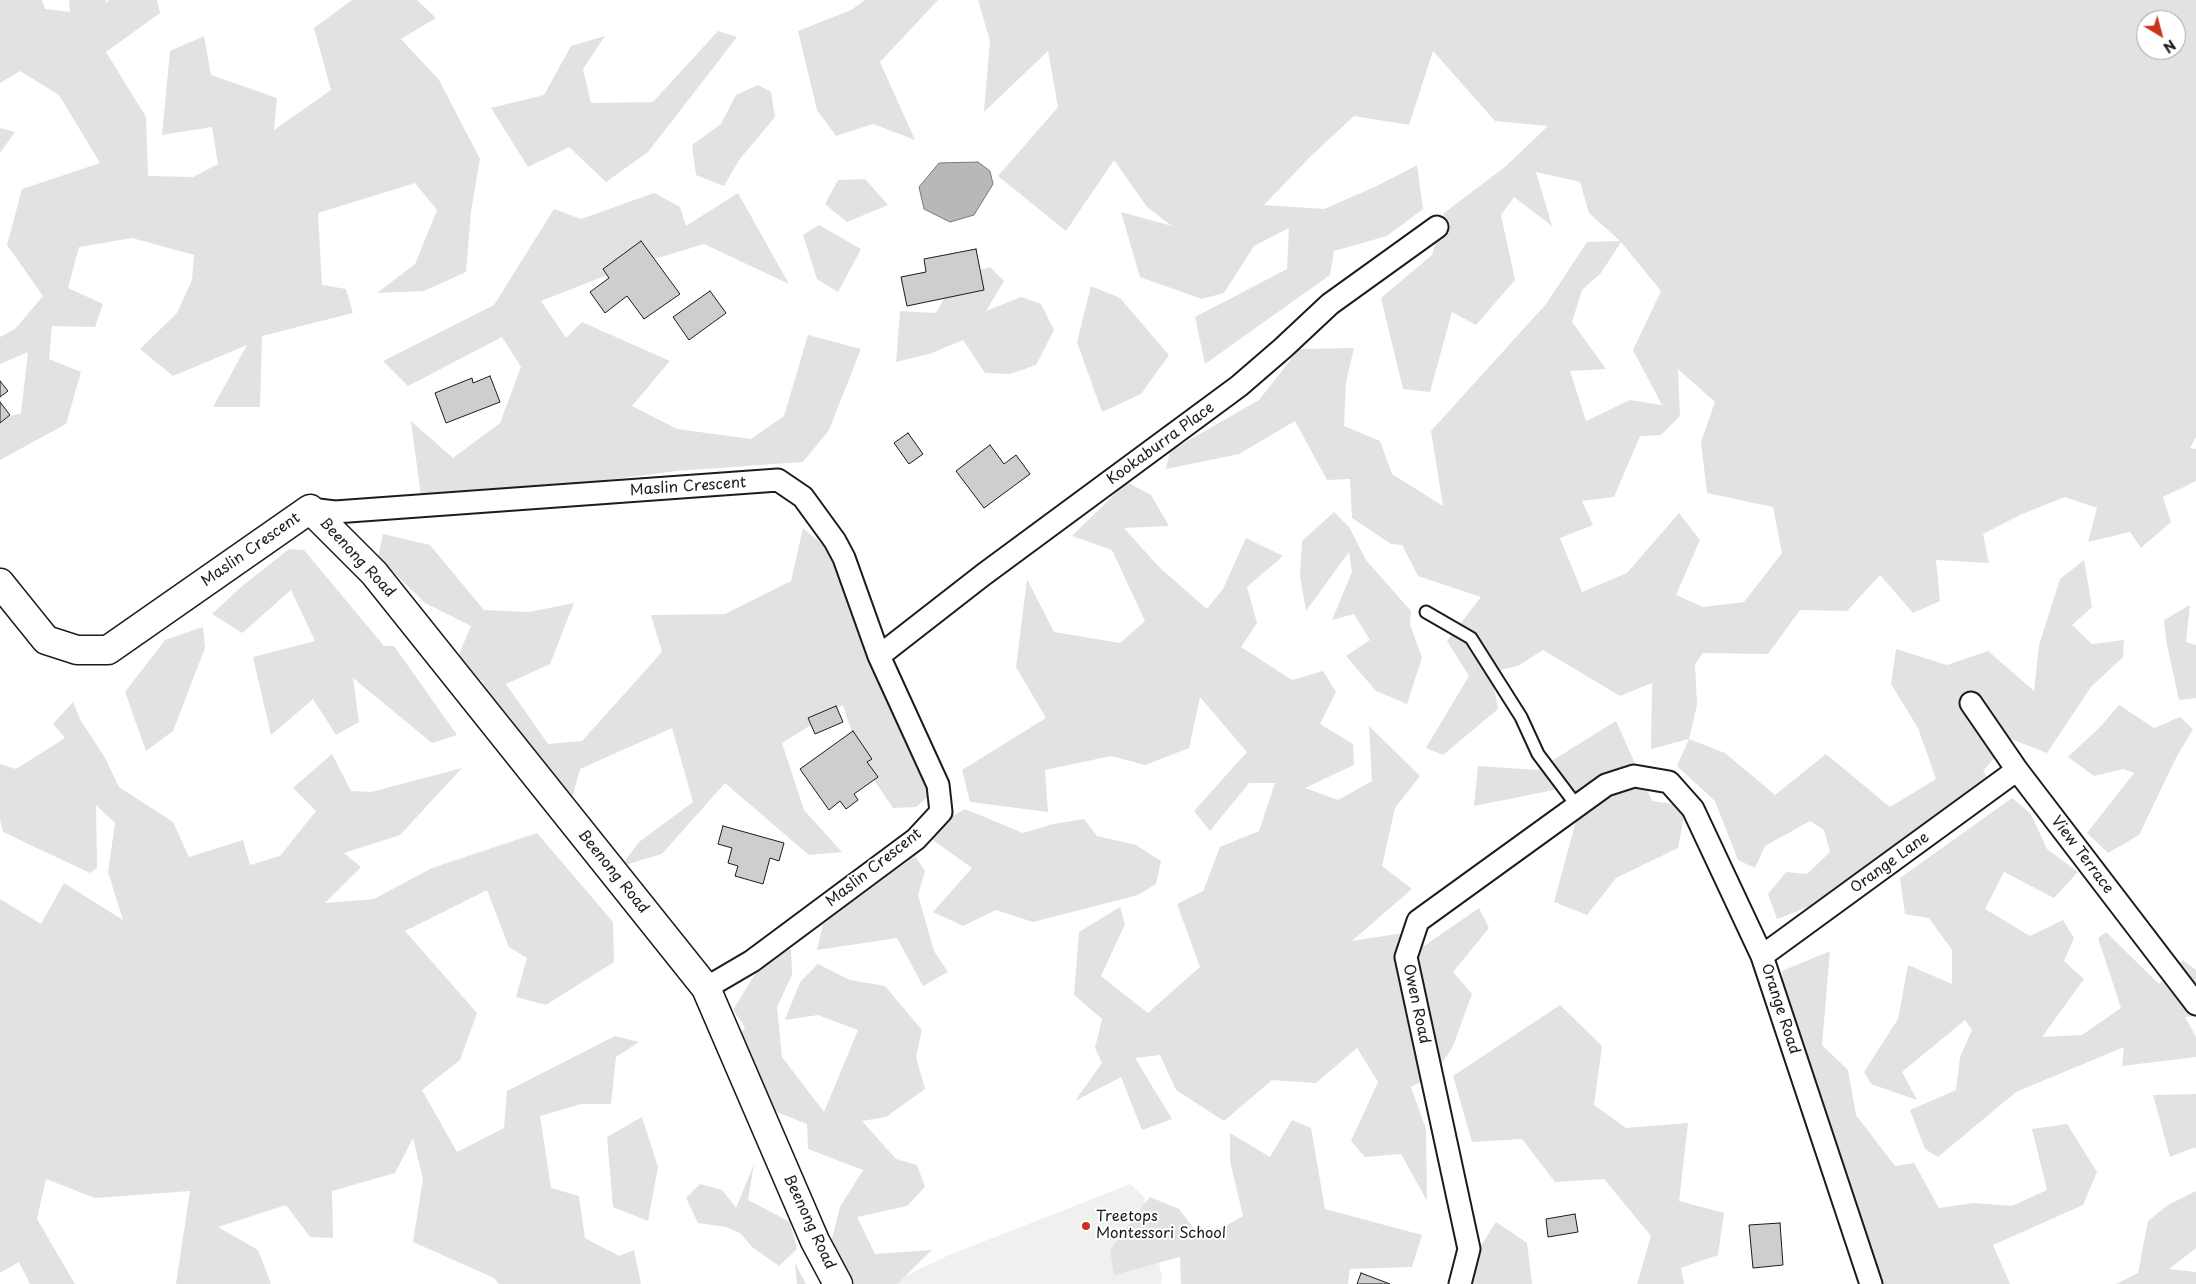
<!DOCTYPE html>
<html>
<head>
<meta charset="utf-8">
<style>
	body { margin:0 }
	#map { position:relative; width:2196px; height:1284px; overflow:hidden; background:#fff; font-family:"Playpen Sans",sans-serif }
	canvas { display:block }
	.north { position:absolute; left:2136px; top:10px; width:50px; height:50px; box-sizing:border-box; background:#fff; border:1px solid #a4a4a4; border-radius:50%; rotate:143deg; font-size:14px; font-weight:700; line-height:20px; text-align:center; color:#1c1c1c }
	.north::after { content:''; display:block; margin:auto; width:18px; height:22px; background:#c8321e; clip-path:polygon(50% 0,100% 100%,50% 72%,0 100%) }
</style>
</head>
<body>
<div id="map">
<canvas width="2196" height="1284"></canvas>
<div class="north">N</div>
</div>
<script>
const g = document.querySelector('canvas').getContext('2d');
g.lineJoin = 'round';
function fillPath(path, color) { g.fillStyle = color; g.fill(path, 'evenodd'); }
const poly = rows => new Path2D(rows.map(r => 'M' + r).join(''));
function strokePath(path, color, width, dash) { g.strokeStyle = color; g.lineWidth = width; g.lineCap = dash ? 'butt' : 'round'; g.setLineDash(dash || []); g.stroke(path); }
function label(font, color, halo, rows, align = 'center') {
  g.font = font + ' "Playpen Sans",sans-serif'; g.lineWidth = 4; g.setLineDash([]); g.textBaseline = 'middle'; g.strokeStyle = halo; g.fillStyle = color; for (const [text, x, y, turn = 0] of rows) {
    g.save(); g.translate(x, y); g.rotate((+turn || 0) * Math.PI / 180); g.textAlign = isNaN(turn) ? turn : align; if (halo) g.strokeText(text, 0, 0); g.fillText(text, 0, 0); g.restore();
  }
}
const built = poly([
	[1130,1184,1144,1197,1162,1277,1161,1284,889,1284,947,1256]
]);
const green = poly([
	[0,0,42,0,45,9,70,12,69,0,106,0,105,4,109,0,157,0,160,13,106,52,146,117,148,176,193,177,218,164,212,127,162,135,170,51,204,36,211,75,277,98,274,130,331,90,314,28,352,0,417,0,436,18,401,39,439,80,480,159,471,211,466,272,424,291,377,293,415,264,437,210,415,183,318,213,322,285,346,289,353,313,262,336,260,407,213,407,247,345,173,376,140,349,177,313,192,280,194,255,132,238,79,247,68,288,103,304,95,327,52,326,49,359,81,372,66,424,0,460,0,419,21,413,28,352,0,364,0,337,15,329,43,296,7,245,22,189,100,163,59,95,20,71,0,83],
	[865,0,938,0,880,62,915,140,873,124,836,136,817,110,798,31,851,10],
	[978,0,2196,0,2196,437,2190,448,2196,449,2196,481,2163,497,2171,522,2141,548,2130,532,2088,542,2097,508,2065,497,2022,514,1983,534,1989,563,1936,560,1940,601,1913,613,1880,575,1847,611,1800,610,1768,654,1703,653,1695,664,1697,705,1689,739,1725,753,1775,795,1826,754,1890,807,1936,779,1918,728,1891,684,1896,649,1947,665,1988,651,2034,691,2039,645,2060,579,2084,560,2092,607,2072,625,2092,644,2124,640,2123,657,2091,687,2047,753,2011,739,1983,771,1995,789,1845,893,1777,919,1768,894,1786,872,1807,874,1830,852,1824,830,1810,821,1765,846,1755,868,1738,860,1715,801,1677,766,1689,739,1651,749,1652,683,1620,696,1543,650,1518,666,1491,672,1498,709,1443,755,1426,748,1469,676,1447,641,1481,597,1418,576,1402,545,1391,544,1352,518,1350,479,1327,480,1295,421,1239,454,1166,469,1170,451,1259,400,1299,349,1354,348,1346,382,1344,426,1380,441,1392,474,1443,506,1431,431,1546,304,1587,242,1620,241,1589,213,1580,182,1536,172,1552,226,1514,197,1501,215,1515,280,1476,325,1452,312,1430,392,1403,389,1381,298,1432,255,1444,213,1506,166,1548,126,1495,121,1433,51,1409,125,1354,116,1311,156,1264,205,1324,209,1379,185,1417,165,1423,209,1387,236,1334,251,1330,275,1205,364,1195,317,1287,269,1289,228,1254,246,1224,293,1202,299,1140,277,1121,212,1172,226,1147,207,1114,160,1066,231,998,176,1058,107,1048,51,984,112,990,41],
	[2146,20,2176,20,2176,50,2146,50],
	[1621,242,1661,291,1633,350,1662,405,1630,400,1586,421,1570,371,1606,369,1572,322,1582,290,1601,273],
	[1678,369,1715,402,1701,442,1707,493,1773,507,1782,553,1744,602,1703,607,1676,595,1700,540,1679,513,1627,573,1582,592,1560,538,1593,525,1582,501,1614,497,1640,436,1661,435,1680,416],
	[718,31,737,37,648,152,606,182,569,147,528,167,491,108,544,95,571,46,605,36,583,69,591,103,653,102],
	[758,85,771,92,775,117,739,160,724,186,696,175,692,145,721,124,736,95],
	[0,128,15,132,0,153],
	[865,179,888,205,847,222,825,204,838,180],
	[654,193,680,207,686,226,738,193,789,284,704,244,625,268,541,301,566,338,582,322,670,361,632,406,677,429,751,439,784,416,808,335,861,349,829,430,803,462,676,471,422,504,411,421,453,458,500,423,521,367,502,337,408,386,383,361,494,305,554,209,581,219],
	[819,225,861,249,838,292,817,279,803,235],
	[990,267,1004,281,986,311,1021,297,1041,304,1054,330,1036,365,1010,374,985,373,963,340,929,354,896,362,900,311,936,313,956,277],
	[1091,286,1120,298,1169,355,1141,394,1102,412,1077,342],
	[1127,482,1151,495,1169,526,1124,528,1159,567,1207,609,1223,589,1246,538,1283,556,1247,587,1257,623,1241,647,1292,680,1323,671,1336,692,1320,724,1353,744,1354,765,1305,788,1338,800,1372,781,1369,726,1420,776,1395,808,1382,866,1412,889,1352,941,1416,931,1424,946,1479,908,1489,928,1453,972,1472,994,1453,1046,1435,1074,1411,1087,1426,1129,1427,1201,1401,1154,1365,1157,1351,1141,1378,1082,1357,1048,1316,1083,1272,1080,1224,1121,1176,1090,1160,1055,1135,1058,1172,1119,1142,1130,1121,1077,1075,1101,1102,1063,1095,1048,1102,1019,1074,995,1079,932,1120,907,1125,924,1101,976,1148,1013,1200,967,1177,904,1203,891,1220,847,1259,831,1275,783,1249,783,1210,831,1194,811,1247,752,1200,697,1189,748,1145,765,1111,756,1045,770,1048,812,970,802,962,770,1046,718,1016,667,1027,579,1054,632,1120,643,1145,621,1112,550,1072,536],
	[1334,512,1349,527,1366,560,1411,611,1410,624,1422,658,1407,704,1376,691,1346,656,1370,640,1354,614,1332,620,1352,572,1349,552,1306,611,1300,576,1302,541],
	[803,528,854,572,942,785,916,807,893,808,862,762,843,705,782,743,804,810,842,852,809,855,725,783,662,854,621,866,639,842,693,802,672,728,580,769,570,806,494,709,482,681,454,666,471,626,425,603,378,557,383,534,430,545,484,610,529,612,574,603,550,664,506,684,548,744,582,741,662,652,651,615,725,614,791,581],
	[289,549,304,550,384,646,394,646,457,735,432,743,353,678,359,722,336,735,313,699,271,735,253,657,315,641,291,590,242,633,212,614,240,588],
	[2190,605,2186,642,2196,645,2196,698,2179,700,2166,640,2164,620],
	[203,627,205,648,173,731,146,751,125,692,165,640],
	[73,702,81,721,104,756,119,787,173,822,189,857,243,840,250,865,280,856,316,811,293,788,332,754,351,791,371,792,462,768,400,835,344,853,361,867,325,903,374,899,432,868,537,833,613,922,614,962,546,1005,516,997,527,958,509,947,487,890,405,931,477,1013,460,1060,422,1090,457,1152,504,1128,507,1091,615,1036,639,1042,616,1057,611,1104,581,1104,540,1116,551,1188,579,1196,585,1238,619,1256,634,1250,641,1284,499,1284,494,1278,413,1242,423,1179,413,1138,395,1173,332,1191,333,1238,310,1237,286,1205,218,1227,258,1250,271,1284,176,1284,190,1191,95,1198,46,1179,37,1219,75,1284,30,1284,19,1262,0,1273,0,899,41,924,64,883,123,920,108,872,115,823,96,805,97,868,90,873,3,832,0,820,0,764,16,769,65,738,53,724],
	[2119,705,2154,728,2180,717,2193,729,2176,758,2139,835,2108,853,2087,833,2134,773,2123,769,2094,776,2068,757,2100,727],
	[1616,721,1652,801,1686,806,1678,848,1616,878,1587,915,1554,902,1577,817,1569,787,1474,806,1478,766,1537,770],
	[2012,798,2031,814,2047,849,2078,872,2054,898,2004,872,1985,909,2030,936,2063,920,2074,938,2064,961,2084,979,2042,1037,2082,1035,2121,1008,2098,938,2106,932,2159,984,2183,960,2196,970,2196,1016,2185,1017,2196,1037,2196,1057,2122,1066,2124,1047,2016,1092,1938,1157,1925,1149,1910,1110,1956,1090,1960,1057,1972,1030,1965,1020,1902,1072,1917,1100,1871,1084,1864,1072,1898,1019,1908,965,1952,984,1952,950,1929,918,1905,914,1900,878],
	[965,809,1023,833,1053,824,1084,819,1097,836,1136,845,1161,861,1156,884,1138,895,1033,922,996,910,963,926,933,912,972,868,923,833],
	[915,856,925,871,918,895,934,951,948,972,923,986,897,938,817,950,823,924],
	[791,949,792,975,777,1007,782,1057,824,1112,858,1030,818,1015,785,1020,800,982,818,964,850,980,885,986,922,1030,916,1057,925,1089,886,1117,862,1121,896,1159,917,1165,925,1187,907,1206,857,1217,875,1254,932,1250,897,1284,839,1284,826,1262,840,1207,863,1170,808,1149,807,1124,762,1106,734,1047,745,1027,733,1010,763,961],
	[1830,951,1822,1045,1848,1070,1856,1115,1895,1166,1914,1163,1939,1208,1973,1203,2012,1206,2047,1190,2032,1129,2067,1124,2097,1172,2083,1205,1993,1245,2010,1284,1871,1284,1786,1047,1782,971],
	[1560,1005,1602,1046,1594,1105,1626,1128,1688,1123,1679,1201,1724,1213,1718,1255,1681,1268,1684,1284,1637,1284,1651,1236,1604,1179,1555,1182,1522,1139,1472,1142,1453,1076],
	[2196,1094,2196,1149,2195,1147,2170,1157,2153,1095],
	[642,1117,658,1167,648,1221,613,1207,607,1137],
	[1292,1120,1311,1128,1325,1209,1422,1235,1412,1267,1350,1269,1348,1284,1181,1284,1180,1257,1114,1275,1110,1250,1150,1197,1179,1209,1202,1239,1243,1216,1230,1161,1230,1133,1270,1157],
	[754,1164,748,1200,790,1222,797,1249,779,1266,752,1247,740,1233,726,1227,698,1223,686,1198,700,1184,722,1190,736,1208],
	[2196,1191,2196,1248,2169,1269,2196,1272,2196,1284,2116,1284,2138,1273,2148,1221,2168,1205],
	[1496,1222,1527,1243,1532,1284,1462,1284,1463,1274],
	[795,1263,806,1284,797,1284]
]);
const water = poly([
	[978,162,990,171,993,184,974,215,950,222,924,209,919,187,939,163,978,162]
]);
const building = poly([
	[641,241,680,294,644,319,627,296,605,313,590,292,609,278,603,269,641,241],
	[976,249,984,290,907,306,901,277,926,272,924,259,976,249],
	[710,291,726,313,689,340,673,317,710,291],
	[490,376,500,402,446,423,435,393,472,378,473,383,490,376],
	[0,381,8,391,0,397,0,381],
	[0,402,10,415,0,423,0,402],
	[908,433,923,454,909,464,894,443,908,433],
	[990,445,1004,464,1016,455,1030,474,984,508,956,471,990,445],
	[836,706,843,722,815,734,808,718,836,706],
	[853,731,872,759,867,762,878,777,854,794,858,800,846,809,840,801,829,810,800,769,853,731],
	[723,826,784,843,779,861,770,858,763,884,735,876,738,866,728,863,732,848,718,844,723,826],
	[1575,1214,1578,1232,1548,1237,1546,1219,1575,1214],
	[1780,1223,1783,1265,1753,1268,1749,1225,1780,1223],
	[1361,1273,1390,1284,1357,1284,1361,1273]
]);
const lane = poly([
	[1426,612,1471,638,1521,717,1538,754,1577,806]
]);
const street = poly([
	[310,509,335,512,778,480,803,497,835,541,844,558,879,656,938,785,941,812,916,839,752,961,706,988],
	[879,656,983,575,1239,386,1283,348,1330,304,1437,227],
	[1971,703,2017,770,2196,1004],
	[1762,956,2017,770],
	[1460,1284,1469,1249,1406,957,1418,921,1606,785,1634,776,1669,782,1693,809,1762,956,1871,1284]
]);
const secondary = poly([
	[0,583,46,640,77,650,108,650,310,509,374,573,706,988,815,1241,838,1284]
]);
const markers = [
	[1086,1226,5,"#c8321e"]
];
const streetNames = [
	["Kookaburra Place",1161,444,-36],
	["Maslin Crescent",688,487,-4],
	["Maslin Crescent",251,550,-35],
	["Beenong Road",357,558,47],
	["View Terrace",2082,855,53],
	["Orange Lane",1890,863,-36],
	["Maslin Crescent",874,868,-38],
	["Beenong Road",613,872,51],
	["Owen Road",1416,1004,78],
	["Orange Road",1780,1009,72],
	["Beenong Road",809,1222,65]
];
const poiNames = [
	["Treetops",1096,1217],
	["Montessori School",1096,1234]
];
fillPath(built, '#f0f0f0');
fillPath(green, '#e2e2e2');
fillPath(water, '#b8b8b8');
strokePath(water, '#7a7a7a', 1);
fillPath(building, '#cecece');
strokePath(building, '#1c1c1c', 1);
strokePath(lane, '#1c1c1c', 15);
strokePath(street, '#1c1c1c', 25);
strokePath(secondary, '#1c1c1c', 31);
strokePath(lane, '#fff', 11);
strokePath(street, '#fff', 21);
strokePath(secondary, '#fff', 28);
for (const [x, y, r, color] of markers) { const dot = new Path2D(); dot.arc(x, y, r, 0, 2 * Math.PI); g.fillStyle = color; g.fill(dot); strokePath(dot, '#fff', 2); }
label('15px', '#1c1c1c', '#fff', streetNames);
label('15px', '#1c1c1c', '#fff', poiNames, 'left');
</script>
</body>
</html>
